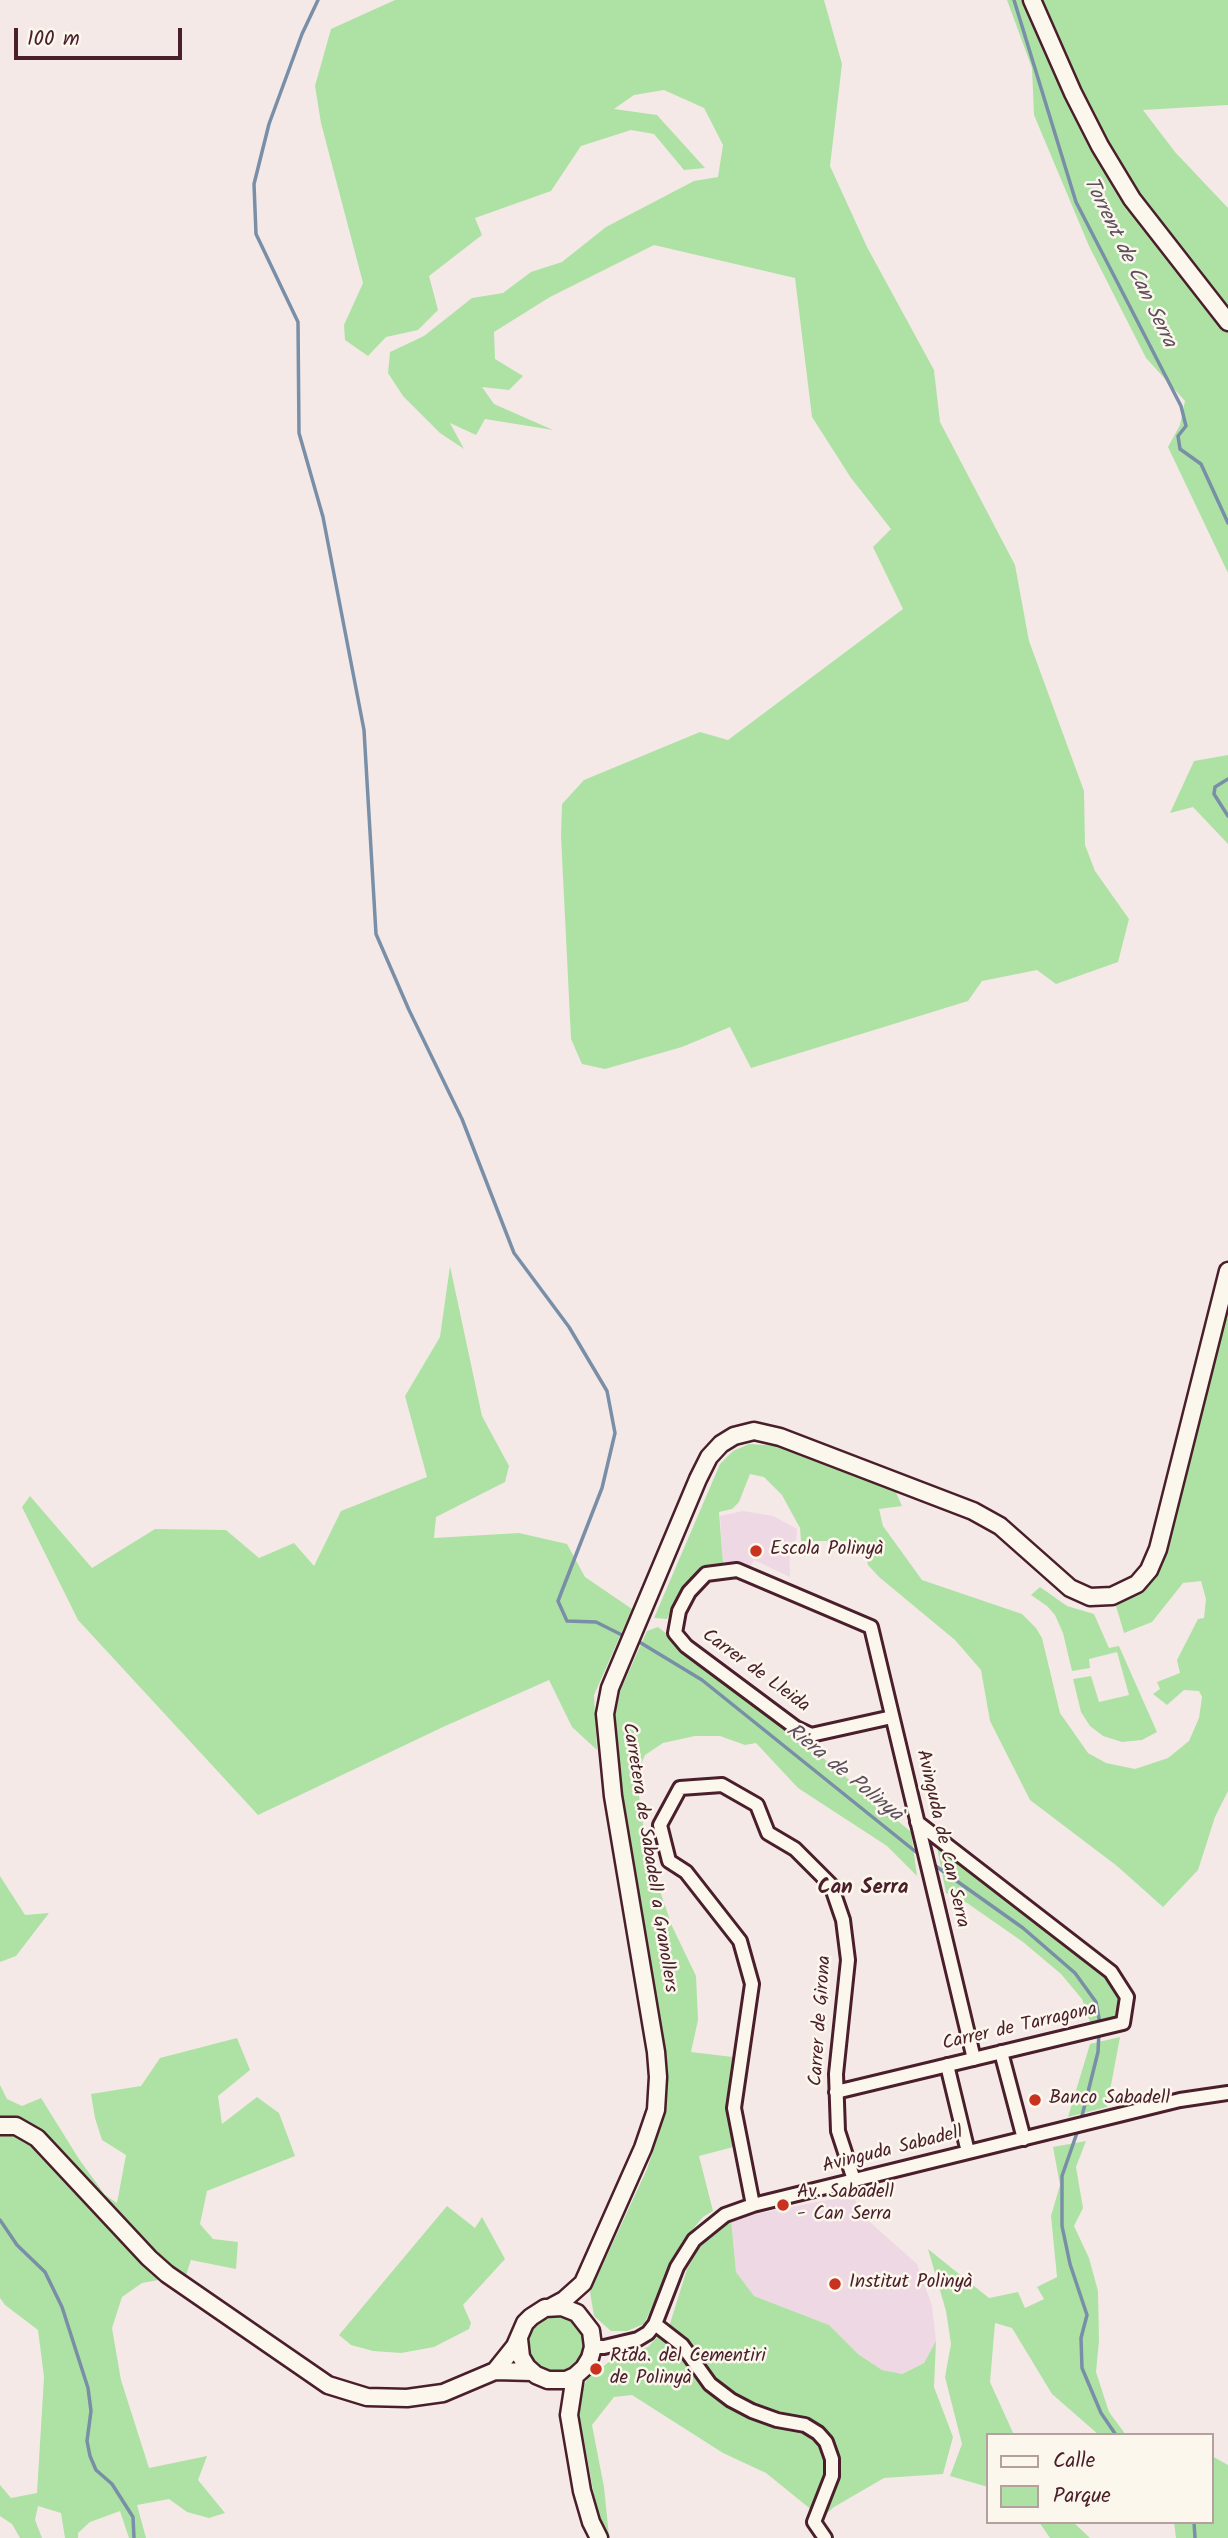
<!DOCTYPE html>
<html>
<head>
<meta charset="utf-8">
<style>
	body { margin:0 }
	#map { position:relative; width:1228px; height:2538px; overflow:hidden; background:#f5e9e8; font-family:Kalam,sans-serif }
	canvas { display:block }
	.legend { position:absolute; left:986px; top:2433px; width:228px; height:91px; box-sizing:border-box; background:#fbf7ec; border:2px solid #b4a19f; margin:0; padding:9px 12px; list-style:none; font-size:21px; color:#4a1f2b }
	.legend li { display:flex; align-items:center; gap:14px; height:35px }
	.legend b { width:35px; border:2px solid #b4a19f }
	.scale { position:absolute; left:14px; top:28px; width:168px; height:32px; box-sizing:border-box; border:4px solid #4a1f2b; border-top:0; padding-left:9px; font-size:21px; line-height:24px; white-space:nowrap; color:#4a1f2b; -webkit-text-stroke:5px #fbf7ec; paint-order:stroke }
</style>
</head>
<body>
<div id="map">
<canvas width="1228" height="2538"></canvas>
<ul class="legend">
<li><b style="height:9px;background:#fbf7ec"></b>Calle</li>
<li><b style="height:19px;background:#ade2a4"></b>Parque</li>
</ul>
<div class="scale">100 m</div>
</div>
<script>
const g = document.querySelector('canvas').getContext('2d');
g.lineJoin = 'round';
function fillPath(path, color) { g.fillStyle = color; g.fill(path, 'evenodd'); }
const poly = rows => new Path2D(rows.map(r => 'M' + r).join(''));
function strokePath(path, color, width, dash) { g.strokeStyle = color; g.lineWidth = width; g.lineCap = dash ? 'butt' : 'round'; g.setLineDash(dash || []); g.stroke(path); }
function label(font, color, halo, rows, align = 'center') {
  g.font = font + ' Kalam,sans-serif'; g.lineWidth = 5; g.setLineDash([]); g.textBaseline = 'middle'; g.strokeStyle = halo; g.fillStyle = color; for (const [text, x, y, turn = 0] of rows) {
    g.save(); g.translate(x, y); g.rotate((+turn || 0) * Math.PI / 180); g.textAlign = isNaN(turn) ? turn : align; if (halo) g.strokeText(text, 0, 0); g.fillText(text, 0, 0); g.restore();
  }
}
const built = poly([
	[743,1511,773,1516,797,1529,796,1541,789,1543,790,1577,754,1560,750,1567,733,1562,723,1563,720,1516],
	[853,2195,862,2215,917,2264,932,2306,936,2341,924,2363,901,2374,882,2370,858,2354,829,2325,754,2296,736,2272,731,2219]
]);
const green = poly([
	[395,0,824,0,842,64,830,166,867,247,934,370,940,422,1015,565,1029,641,1084,791,1085,845,1095,871,1129,919,1118,962,1056,984,1037,970,982,981,968,1001,751,1068,730,1027,682,1047,605,1069,582,1064,571,1039,561,836,562,804,584,780,700,732,728,740,903,609,873,547,891,529,851,478,812,417,795,278,654,245,550,297,494,332,495,359,523,376,509,390,482,387,494,404,553,430,485,419,476,435,450,423,464,449,440,433,403,396,388,373,390,352,424,336,472,298,503,293,531,272,562,262,606,227,694,181,718,177,723,145,704,108,664,90,634,95,614,109,657,115,705,168,684,170,654,134,631,130,581,146,551,191,475,218,482,235,429,276,438,310,418,330,386,337,368,356,345,340,344,325,363,283,321,123,315,86,331,29],
	[1007,0,1228,0,1228,105,1143,110,1175,152,1228,208,1228,573,1168,447,1180,425,1185,401,1146,358,1089,246,1034,115,1032,68],
	[1228,755,1228,844,1193,807,1170,813,1194,761],
	[450,1266,482,1416,509,1466,505,1482,436,1517,434,1538,519,1533,567,1544,585,1577,632,1609,594,1695,597,1750,572,1727,549,1680,443,1727,258,1815,78,1620,22,1507,30,1496,92,1568,155,1529,226,1530,259,1558,294,1543,314,1566,341,1511,427,1477,405,1396,440,1337],
	[1228,1299,1228,1791,1215,1817,1198,1870,1163,1907,1117,1866,1030,1800,990,1721,981,1670,955,1640,879,1577,868,1565,862,1541,801,1541,800,1528,782,1495,764,1477,750,1474,739,1502,732,1509,719,1512,723,1563,696,1574,680,1593,667,1619,654,1618,720,1464,733,1451,749,1444,780,1446,895,1490,902,1506,879,1509,883,1526,922,1580,1022,1614,1036,1628,1042,1638,1060,1713,1088,1753,1106,1763,1135,1769,1168,1758,1189,1741,1199,1718,1202,1697,1199,1691,1184,1690,1167,1705,1153,1694,1160,1689,1157,1682,1180,1673,1177,1660,1198,1619,1204,1618,1206,1599,1201,1581,1183,1583,1152,1622,1124,1633,1116,1606,1138,1593,1155,1578,1165,1556],
	[1040,1587,1067,1606,1094,1614,1109,1648,1119,1646,1157,1732,1142,1740,1122,1742,1103,1736,1090,1726,1081,1712,1073,1679,1091,1676,1099,1702,1129,1695,1117,1652,1089,1659,1090,1668,1072,1671,1063,1633,1055,1615,1047,1606,1031,1595],
	[658,1627,790,1730,911,1832,917,1876,887,1846,798,1788,756,1743,745,1745,720,1736,695,1736,663,1743,645,1755,637,1774,641,1815,654,1873,672,1926,696,1976,698,2020,691,2052,733,2057,729,2106,737,2146,699,2156,713,2211,703,2217,682,2242,644,2324,627,2331,611,2331,594,2316,590,2292,647,2169,661,2126,664,2087,616,1769,613,1725,620,1691,647,1631],
	[937,1847,1110,1977,1118,1995,1120,2014,1110,2021,1091,2025,1082,1999,1061,1974,1023,1942,967,1903,946,1893],
	[0,1876,25,1915,49,1913,16,1956,0,1962],
	[1120,2037,1107,2107,1068,2117,1090,2044],
	[237,2038,250,2070,218,2096,222,2124,257,2097,279,2113,295,2156,207,2191,200,2224,213,2239,238,2242,236,2269,191,2260,186,2275,142,2283,122,2297,112,2328,121,2380,149,2468,207,2456,198,2480,225,2513,209,2518,187,2512,169,2499,137,2505,146,2538,129,2538,120,2511,90,2522,78,2533,78,2538,65,2538,61,2513,38,2506,35,2520,42,2538,20,2538,12,2524,0,2516,0,2485,11,2498,37,2493,44,2377,38,2330,5,2305,0,2298,0,2085,7,2099,22,2106,41,2098,79,2159,105,2195,117,2203,126,2155,102,2140,95,2118,91,2094,141,2086,160,2058],
	[1086,2141,1076,2167,1083,2208,1074,2226,1089,2258,1098,2291,1099,2341,1096,2372,1109,2412,1126,2435,1099,2435,1052,2394,1012,2328,995,2323,990,2382,1014,2435,988,2435,988,2487,950,2476,962,2444,945,2377,951,2344,946,2311,928,2249,989,2298,1018,2292,1025,2308,1044,2299,1037,2287,1057,2277,1051,2216,1060,2185,1053,2147],
	[447,2206,475,2228,482,2217,505,2259,463,2305,471,2323,469,2329,434,2347,401,2353,373,2351,351,2345,339,2335],
	[731,2219,736,2272,754,2296,829,2325,858,2354,882,2370,902,2374,924,2363,936,2341,934,2387,953,2437,943,2474,884,2478,834,2507,819,2520,836,2476,829,2438,753,2408,714,2382,668,2330,687,2269,702,2243],
	'526 2345a30 30 0 1 1 60 0a30 30 0 1 1-60 0Z',
	[661,2333,679,2348,707,2386,816,2438,823,2448,827,2462,827,2478,813,2511,766,2473,723,2453,632,2395,614,2397,592,2425,604,2487,609,2536,597,2512,577,2402,587,2379,614,2358,648,2347],
	[1212,2456,1228,2465,1228,2538,1176,2538,1174,2522,1212,2522],
	[1039,2522,1073,2522,1090,2538,1050,2538]
]);
const stream = poly([
	[318,0,302,34,269,124,254,184,256,234,298,322,299,433,323,517,364,730,376,934,409,1010,462,1119,514,1253,569,1327,607,1391,615,1433,602,1488,558,1601,567,1621,596,1622,622,1635],
	[1014,0,1076,202,1181,406,1186,426,1178,436,1180,449,1201,464,1228,523],
	[1228,779,1215,787,1214,794,1228,816],
	[641,1643,702,1680,921,1856],
	[930,1862,1023,1928,1075,1973,1096,2002,1100,2024],
	[1081,2120,1098,2052,1099,2032],
	[1079,2127,1062,2176,1062,2226,1070,2264,1087,2315,1081,2338,1082,2368,1101,2413,1116,2435],
	[0,2220,17,2245,45,2272,62,2307,88,2388,91,2411,87,2441,90,2456,96,2470,112,2484,133,2517,134,2538],
	[1194,2522,1195,2538]
]);
const street = poly([
	[892,1717,811,1735,796,1728,686,1646,675,1633,679,1611,689,1592,706,1574,737,1570,871,1627,974,2059],
	[1001,2052,1024,2139],
	[947,2065,968,2152],
	[836,2092,1123,2023,1127,1997,1111,1972,917,1822],
	[753,2205,734,2108,752,1984,740,1941,686,1872,669,1861,660,1825,680,1788,722,1785,757,1805,768,1833,795,1849,831,1885,843,1920,848,1960,836,2074,838,2131,854,2180],
	[655,2324,682,2345,710,2384,731,2400,752,2411,777,2420,805,2425,818,2433,826,2442,832,2459,832,2476,814,2522,825,2538],
	[593,2347,604,2347,638,2339,648,2333,655,2324,677,2267,694,2240,725,2215,753,2205,1180,2100,1228,2093]
]);
const secondary = poly([
	[1032,0,1073,93,1100,146,1132,199,1228,322],
	[0,2126,16,2126,37,2138,149,2258,167,2274,328,2385,367,2397,407,2398,443,2393,495,2371,532,2372],
	[551,2307,564,2300,583,2283,643,2148,656,2110,658,2077,656,2052,613,1796,605,1714,610,1688,698,1479,709,1457,721,1444,734,1436,754,1431,780,1437,973,1511,1000,1526,1070,1588,1090,1597,1112,1596,1137,1584,1149,1570,1158,1549,1228,1271],
	[495,2371,515,2346,525,2323,531,2317,545,2308,562,2307,577,2313,591,2331,593,2347,590,2358,584,2368,575,2376,566,2380,548,2380,536,2375,527,2367,521,2357,519,2339],
	[575,2376,569,2415,582,2491,591,2522,599,2538]
]);
const markers = [
	[756,1551,7,"#c8321e"],
	[1035,2100,7,"#c8321e"],
	[783,2205,7,"#c8321e"],
	[835,2284,7,"#c8321e"],
	[596,2369,7,"#c8321e"]
];
const poiNames = [
	["Escola Polinyà",770,1551],
	["Banco Sabadell",1049,2100],
	["Av. Sabadell",797,2194],
	["- Can Serra",797,2216],
	["Institut Polinyà",849,2284],
	["Rtda. del Cementiri",610,2358],
	["de Polinyà",610,2380]
];
const streetNames = [
	["Carrer de Lleida",755,1672,36],
	["Avinguda de Can Serra",941,1839,77],
	["Carretera de Sabadell a Granollers",648,1858,81],
	["Carrer de Girona",822,2021,-86],
	["Carrer de Tarragona",1020,2028,-13],
	["Avinguda Sabadell",893,2151,-14]
];
const waterNames = [
	["Torrent de Can Serra",1128,263,64],
	["Riera de Polinyà",843,1774,39]
];
const neighbourhoodNames = [
	["Can Serra",863,1889]
];
fillPath(built, '#eed8e3');
fillPath(green, '#ade2a4');
strokePath(stream, '#798fa7', 3.5);
strokePath(street, '#4a1f2b', 18);
strokePath(secondary, '#4a1f2b', 21);
strokePath(street, '#fbf7ec', 12);
strokePath(secondary, '#fbf7ec', 16);
for (const [x, y, r, color] of markers) { const dot = new Path2D(); dot.arc(x, y, r, 0, 2 * Math.PI); g.fillStyle = color; g.fill(dot); strokePath(dot, '#fbf7ec', 2.5); }
label('19px', '#4a1f2b', '#fbf7ec', poiNames, 'left');
label('19px', '#4a1f2b', '#fbf7ec', streetNames);
label('italic 21px', '#5e4e5f', '#fbf7ec', waterNames);
label('bold 21px', '#4a1f2b', '#fbf7ec', neighbourhoodNames);
</script>
</body>
</html>
